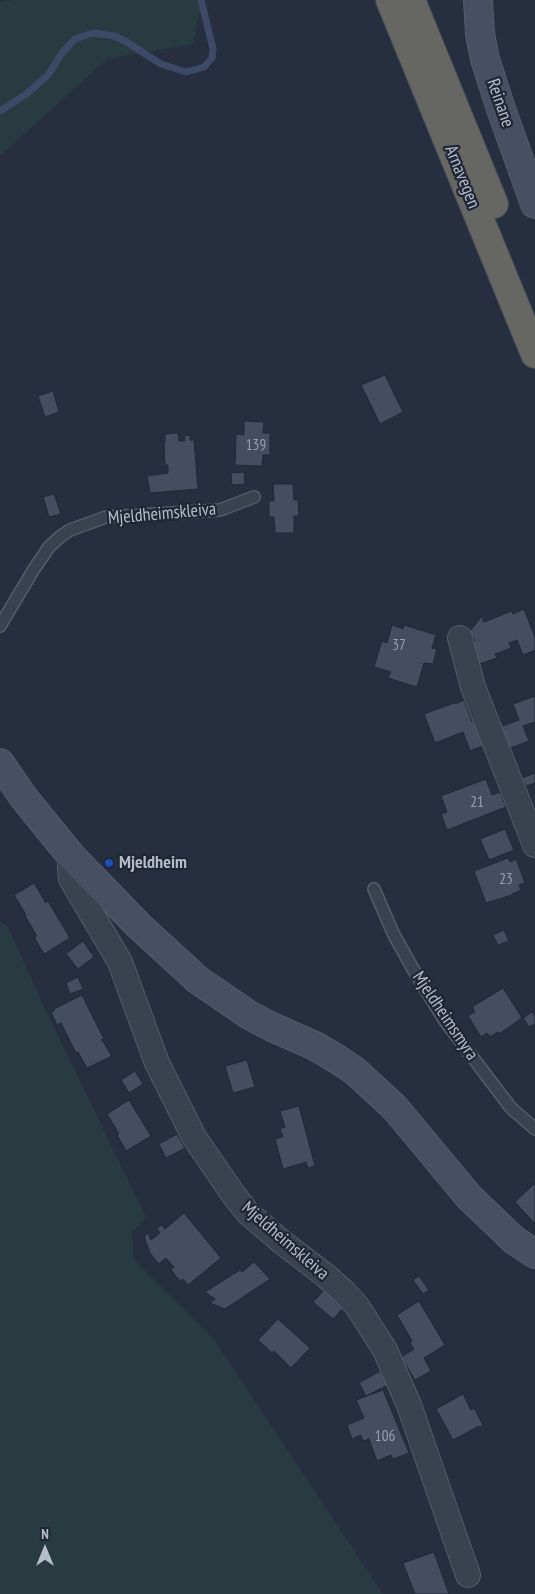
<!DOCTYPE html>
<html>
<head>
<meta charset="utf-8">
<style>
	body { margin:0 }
	#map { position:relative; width:535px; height:1594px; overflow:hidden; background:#262e3f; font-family:"PT Sans Narrow",sans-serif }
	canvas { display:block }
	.north { position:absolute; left:20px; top:1524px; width:50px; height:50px; -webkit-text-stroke:4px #1f2634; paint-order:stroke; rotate:0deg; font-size:14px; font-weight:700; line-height:20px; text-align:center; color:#b6bcca }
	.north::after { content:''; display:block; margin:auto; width:18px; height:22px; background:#b6bcca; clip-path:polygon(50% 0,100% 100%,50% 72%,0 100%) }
</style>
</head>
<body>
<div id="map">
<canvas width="535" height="1594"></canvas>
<div class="north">N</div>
</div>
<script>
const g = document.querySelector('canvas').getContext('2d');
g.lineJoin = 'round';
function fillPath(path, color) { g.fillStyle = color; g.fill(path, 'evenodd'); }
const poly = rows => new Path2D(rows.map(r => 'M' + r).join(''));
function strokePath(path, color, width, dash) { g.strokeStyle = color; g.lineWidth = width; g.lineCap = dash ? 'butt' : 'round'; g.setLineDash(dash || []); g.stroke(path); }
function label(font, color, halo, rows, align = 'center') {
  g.font = font + ' "PT Sans Narrow",sans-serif'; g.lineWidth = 4.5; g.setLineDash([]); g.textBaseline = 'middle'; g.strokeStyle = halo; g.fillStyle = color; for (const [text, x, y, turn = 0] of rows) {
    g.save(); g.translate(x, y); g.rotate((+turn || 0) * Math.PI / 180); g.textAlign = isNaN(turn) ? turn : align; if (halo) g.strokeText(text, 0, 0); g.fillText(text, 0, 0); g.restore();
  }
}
const green = poly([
	[12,0,202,0,193,44,107,59,0,156,0,2],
	[0,922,7,925,47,1013,146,1217,132,1233,134,1260,213,1338,383,1594,0,1594]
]);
const stream = poly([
	[0,111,25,95,48,75,62,53,75,39,93,33,114,36,125,41,161,64,186,72,204,67,212,58,213,49,201,0]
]);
const building = poly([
	[385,375,403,412,380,424,361,385,385,375],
	[53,391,59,412,45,417,38,396,53,391],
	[244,421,264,422,263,433,270,433,270,455,263,455,262,466,235,465,236,434,244,435,244,421],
	[178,433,179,441,185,441,184,436,190,435,190,440,194,440,198,489,150,493,147,476,168,473,168,465,165,465,164,442,165,442,165,434,178,433],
	[244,472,245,484,232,485,231,473,244,472],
	[273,484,293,484,294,500,298,500,299,516,294,516,294,533,275,533,274,517,269,517,269,501,274,501,273,484],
	[54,494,61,514,49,517,43,497,54,494],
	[524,609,535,637,535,650,523,655,517,640,509,643,511,648,495,654,497,658,476,665,468,644,475,641,470,631,482,616,484,622,512,611,513,614,524,609],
	[392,625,403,629,404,625,436,635,432,648,437,649,433,664,424,663,417,687,388,678,391,672,374,667,382,641,387,643,392,625],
	[535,696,535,722,523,726,529,741,508,749,500,727,519,720,513,704,535,696],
	[464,700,472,722,480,719,490,743,470,751,463,732,435,743,424,714,454,703,455,704,464,700],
	[535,773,535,783,526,786,522,778,535,773],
	[486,779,492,795,500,792,506,807,447,830,441,814,447,812,441,796,486,779],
	[505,829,514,850,489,860,480,839,505,829],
	[508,858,510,862,516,859,525,883,519,885,521,890,512,894,512,895,486,903,474,871,508,858],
	[34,883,46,903,48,901,70,938,44,954,34,937,37,936,25,916,26,915,14,895,34,883],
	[504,930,509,941,498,945,493,935,504,930],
	[83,941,94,957,78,969,66,954,83,941],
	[78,977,83,989,70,994,66,983,78,977],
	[503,988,522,1018,499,1034,498,1032,490,1037,487,1033,481,1037,468,1016,475,1012,472,1007,503,988],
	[82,995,104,1039,101,1040,103,1041,111,1055,110,1057,87,1068,78,1052,76,1053,61,1023,57,1025,51,1012,54,1011,54,1009,82,995],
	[532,1012,535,1016,535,1024,529,1027,523,1018,532,1012],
	[247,1060,255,1087,233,1093,225,1066,247,1060],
	[135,1071,143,1084,129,1093,121,1080,135,1071],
	[129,1100,151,1136,126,1151,117,1135,119,1134,107,1114,129,1100],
	[299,1106,315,1166,308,1168,306,1162,283,1169,275,1139,283,1137,280,1129,285,1127,280,1111,299,1106],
	[177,1134,185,1148,166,1158,159,1144,177,1134],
	[535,1183,535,1224,515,1202,535,1183],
	[184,1213,221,1258,188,1285,183,1279,180,1281,171,1270,174,1267,166,1258,159,1264,149,1252,150,1252,145,1240,145,1236,148,1233,151,1240,160,1233,157,1228,161,1225,165,1229,184,1213],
	[254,1262,270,1279,225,1309,210,1303,215,1299,205,1292,240,1270,242,1272,254,1262],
	[419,1276,429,1290,423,1294,413,1280,419,1276],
	[328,1286,347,1304,333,1319,313,1302,328,1286],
	[419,1301,445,1345,424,1358,431,1371,415,1380,401,1357,414,1349,410,1343,412,1341,397,1315,419,1301],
	[278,1319,310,1348,291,1368,274,1351,272,1353,258,1340,278,1319],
	[380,1371,388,1385,366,1396,359,1383,380,1371],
	[383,1390,409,1453,393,1459,391,1455,377,1461,369,1439,363,1441,361,1435,352,1439,347,1425,364,1418,356,1400,383,1390],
	[463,1394,471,1410,474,1408,483,1425,480,1427,479,1426,453,1440,436,1409,463,1394],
	[434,1552,449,1594,415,1594,403,1563,434,1552]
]);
const service = poly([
	[0,626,34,569,49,547,61,536,70,530,106,517,220,510,254,497],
	[374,889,393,933,413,969,445,1021,511,1108,535,1129]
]);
const minor = poly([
	[460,638,473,687,535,845],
	[72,857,70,867,71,879,120,962,157,1063,194,1137,233,1194,248,1213,283,1243,325,1275,344,1292,357,1306,385,1350,409,1405,468,1575]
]);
const secondary = poly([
	[478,0,480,34,485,59,501,109,535,204],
	[0,763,24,798,72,857,139,926,174,958,198,980,249,1015,272,1027,315,1046,337,1059,355,1071,395,1108,469,1197,514,1240,535,1254]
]);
const trunk = poly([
	[390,0,535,354],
	[411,0,494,204]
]);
const markers = [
	[109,863,5,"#1a4fb4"]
];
const numberNames = [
	["139",256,446],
	["37",399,646],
	["21",477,803],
	["23",506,880],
	["106",385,1437]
];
const streetNames = [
	["Reinane",500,103,71],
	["Arnavegen",462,177,68],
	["Mjeldheimskleiva",162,514,-5],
	["Mjeldheimsmyra",445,1016,56],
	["Mjeldheimskleiva",285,1241,41]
];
const poiNames = [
	["Mjeldheim",119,863]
];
fillPath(green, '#283b40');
strokePath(stream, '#3c4a68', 7);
fillPath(building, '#454e61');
strokePath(building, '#212836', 1);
strokePath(service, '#555c6a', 14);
strokePath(minor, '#555c6a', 26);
strokePath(secondary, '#555c6a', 30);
strokePath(trunk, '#424957', 30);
strokePath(service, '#3a414f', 11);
strokePath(minor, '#3a414f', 24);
strokePath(secondary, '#484f62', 28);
strokePath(trunk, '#666663', 28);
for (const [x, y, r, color] of markers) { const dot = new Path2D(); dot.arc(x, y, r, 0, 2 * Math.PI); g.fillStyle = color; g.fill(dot); strokePath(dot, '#1f2634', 2); }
label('15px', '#9aa0b0', null, numberNames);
label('18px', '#b6bcca', '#1f2634', streetNames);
label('bold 18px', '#b6bcca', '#1f2634', poiNames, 'left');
</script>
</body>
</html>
